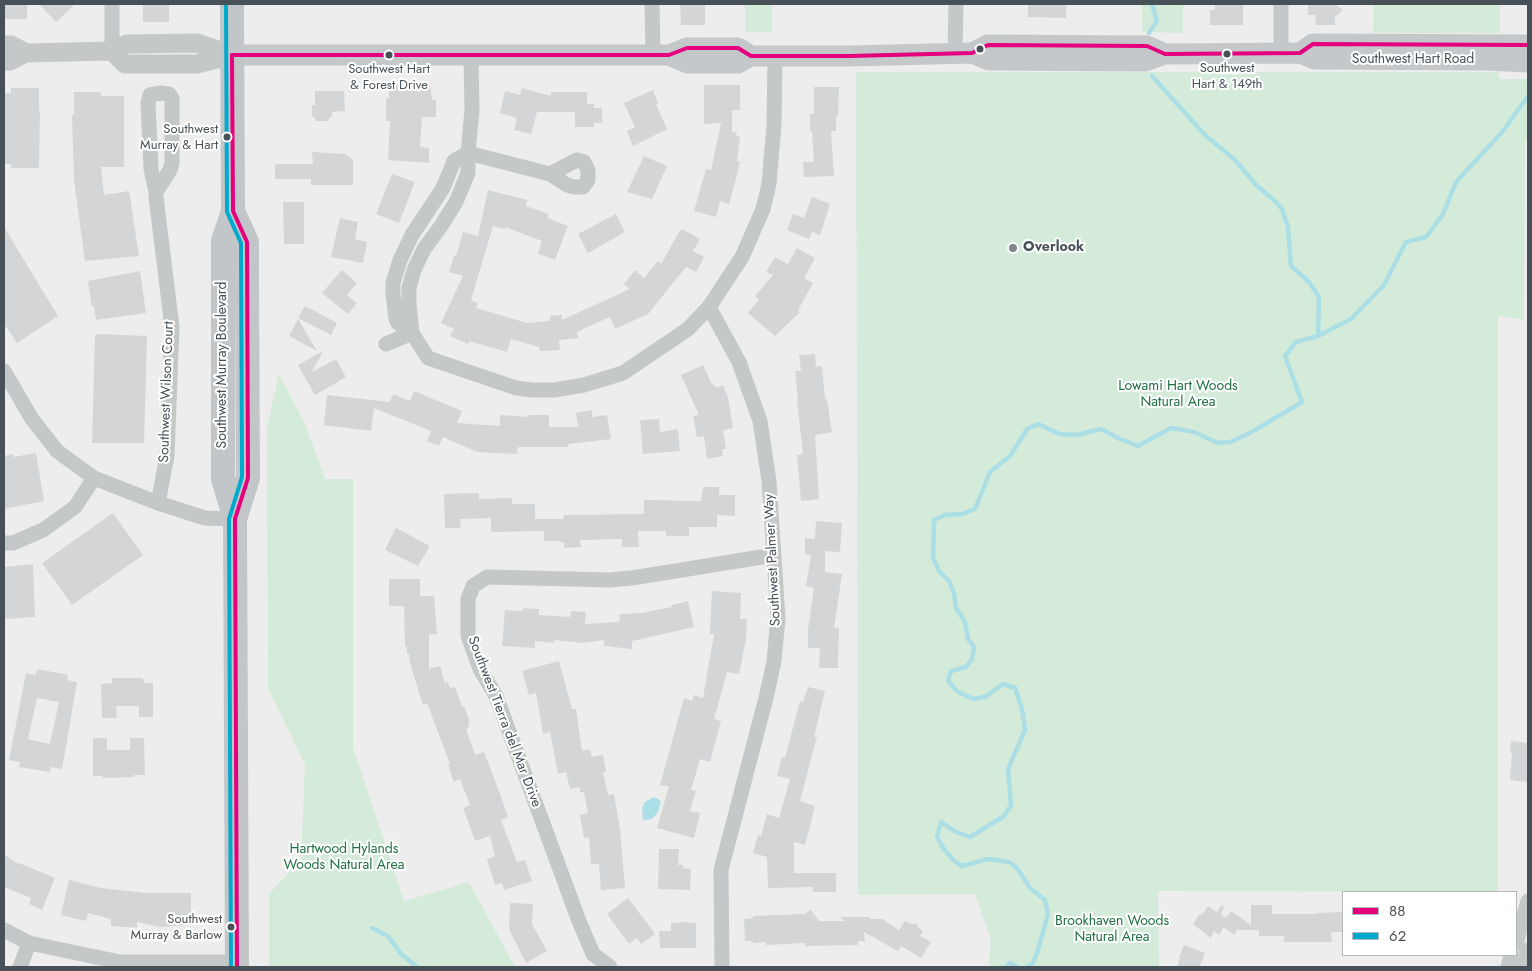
<!DOCTYPE html>
<html>
<head>
<meta charset="utf-8">
<style>
	body { margin:0 }
	#map { position:relative; width:1532px; height:971px; overflow:hidden; background:#eeeded; font-family:Jost,sans-serif }
	canvas { display:block }
	.frame { position:absolute; inset:0; border:5px solid #475157; pointer-events:none }
	.legend { position:absolute; left:1342px; top:891px; width:175px; height:65px; box-sizing:border-box; background:#fff; border:1px solid #b5b9bc; margin:0; padding:6px 9px; list-style:none; font-size:15px; color:#475157 }
	.legend li { display:flex; align-items:center; gap:10px; height:25px }
	.legend b { width:25px; border:1px solid #b5b9bc }
</style>
</head>
<body>
<div id="map">
<canvas width="1532" height="971"></canvas>
<div class="frame"></div>
<ul class="legend">
<li><b style="height:6px;background:#e5007d"></b>88</li>
<li><b style="height:6px;background:#00a9ce"></b>62</li>
</ul>
</div>
<script>
const g = document.querySelector('canvas').getContext('2d');
g.lineJoin = 'round';
function fillPath(path, color) { g.fillStyle = color; g.fill(path, 'evenodd'); }
const poly = rows => new Path2D(rows.map(r => 'M' + r).join(''));
function strokePath(path, color, width, dash) { g.strokeStyle = color; g.lineWidth = width; g.lineCap = dash ? 'butt' : 'round'; g.setLineDash(dash || []); g.stroke(path); }
function label(font, color, halo, rows, align = 'center') {
  g.font = font + ' Jost,sans-serif'; g.lineWidth = 4; g.setLineDash([]); g.textBaseline = 'middle'; g.strokeStyle = halo; g.fillStyle = color; for (const [text, x, y, turn = 0] of rows) {
    g.save(); g.translate(x, y); g.rotate((+turn || 0) * Math.PI / 180); g.textAlign = isNaN(turn) ? turn : align; if (halo) g.strokeText(text, 0, 0); g.fillText(text, 0, 0); g.restore();
  }
}
const green = poly([
	[745,4,772,4,772,32,745,32],
	[1141,4,1183,4,1183,33,1142,32,1142,6],
	[1374,4,1500,4,1500,33,1373,33],
	[856,72,1499,72,1499,79,1528,79,1528,140,1525,141,1524,320,1498,316,1498,892,1158,891,1159,967,991,967,989,963,991,940,975,894,858,895],
	[279,374,306,426,325,479,353,479,353,747,404,901,469,882,515,967,269,967,269,894,301,859,305,764,268,689,267,427]
]);
const water = poly([
	[654,797,658,799,661,802,658,812,652,819,643,820,642,808,645,802]
]);
const stream = poly([
	[1149,33,1157,21,1152,4],
	[1152,76,1205,135,1235,160,1256,185,1276,202,1282,209,1288,227,1291,266,1309,282,1319,297,1318,336],
	[372,928,388,936,401,954,417,967],
	[1006,967,1010,963,1017,967],
	[1027,967,1033,963,1038,950,1048,914,1045,900,1030,888,1017,868,1009,862,988,859,962,866,953,860,943,848,937,836,941,822,956,832,970,837,1004,816,1011,805,1008,769,1025,730,1022,709,1015,688,1003,684,985,697,973,699,958,692,948,681,951,671,966,667,972,659,974,647,968,639,965,622,956,608,954,593,949,581,939,571,933,557,934,520,945,515,962,514,975,509,990,472,1010,456,1027,429,1038,424,1059,434,1077,435,1101,429,1120,439,1138,446,1171,428,1194,432,1218,443,1230,442,1250,433,1302,402,1285,356,1296,342,1318,336,1351,319,1384,285,1406,242,1426,237,1443,214,1456,182,1503,131,1528,96]
]);
const building = poly([
	[4,4,27,4,27,19,4,19],
	[39,4,75,4,56,22],
	[143,4,169,4,169,22,143,22],
	[680,4,705,4,705,25,681,25],
	[1028,4,1066,4,1066,18,1028,17],
	[1215,4,1243,4,1243,25,1210,25,1210,10,1215,10],
	[1308,4,1334,4,1343,10,1335,17,1335,25,1316,25,1315,15,1308,15],
	[389,84,430,84,432,100,436,100,436,117,422,117,420,147,429,148,429,163,388,160,390,121,386,121,386,98,389,98],
	[704,85,740,85,740,110,732,110,732,132,737,133,736,136,740,137,737,161,740,162,737,175,729,204,720,201,716,217,694,211,706,169,711,170,721,123,704,124],
	[814,87,839,87,838,116,836,116,836,131,831,131,834,176,804,177,803,162,814,162,812,131,810,131,810,114,814,114],
	[11,88,39,88,39,111,40,111,39,168,11,168,11,164,4,164,4,93,11,93],
	[522,88,551,96,551,92,587,92,587,104,594,104,594,108,602,108,602,123,594,123,594,127,575,127,575,112,537,112,531,134,514,130,517,118,500,113,505,91,520,95],
	[653,90,658,103,656,104,667,129,633,146,627,131,635,127,624,103],
	[315,91,344,91,345,111,332,112,332,117,329,117,329,121,315,121,315,117,312,117,312,105,315,105],
	[74,92,101,92,101,96,124,96,124,167,101,167,104,195,129,191,139,256,85,261,74,180,72,115,74,115],
	[312,152,347,154,347,156,353,159,353,185,311,185,311,179,275,179,275,164,313,164],
	[644,156,667,166,652,199,627,192],
	[392,174,415,182,399,223,376,214],
	[488,190,527,200,526,206,549,214,547,218,568,226,555,260,538,254,542,241,505,227,505,229,493,226,471,300,478,303,476,308,527,323,550,321,550,316,562,315,562,320,630,289,624,284,635,270,644,278,658,261,661,264,680,230,684,230,700,239,693,251,704,257,696,272,686,267,648,314,615,329,610,317,577,332,578,338,559,340,560,350,540,351,539,347,511,339,507,352,469,341,468,344,450,336,454,329,441,323,463,276,449,272,454,256,456,256,463,232,478,236],
	[812,197,830,204,820,235,812,232,809,239,787,230,793,214,804,218],
	[283,202,304,202,304,244,284,244],
	[616,214,625,232,588,253,578,234],
	[340,218,358,222,355,239,367,242,363,263,331,257],
	[4,227,58,316,17,343,4,324],
	[797,248,815,258,804,278,813,283,798,310,800,312,775,336,748,313,759,300,755,296,773,275,766,272,775,257,788,264],
	[342,270,357,283,347,295,357,303,348,314,322,293],
	[140,271,146,313,96,320,94,306,92,307,88,281],
	[305,306,337,323,331,335,298,318],
	[298,319,317,351,289,336],
	[98,334,147,336,144,443,92,443,95,335],
	[323,351,312,372,336,359,346,377,315,395,298,365],
	[815,354,816,367,822,366,825,399,827,399,832,432,815,435,819,499,801,501,797,455,803,454,797,400,798,400,795,371,801,371,799,355],
	[703,365,712,385,714,384,716,388,723,385,728,397,733,428,723,430,726,449,722,449,723,456,707,459,704,436,697,437,693,416,699,415,681,375],
	[414,391,462,411,457,423,500,426,500,415,529,417,529,415,549,415,549,427,578,427,576,413,592,410,592,417,607,415,611,439,568,444,568,447,518,447,517,454,477,452,443,437,439,446,427,441,431,431,374,408,371,431,324,425,327,395,390,402,393,394,410,401],
	[659,419,660,432,678,429,680,451,643,454,640,420],
	[36,453,44,501,4,509,4,456,13,454,14,457],
	[703,487,719,487,719,495,735,495,735,516,717,515,717,527,689,527,689,536,666,536,666,531,638,531,639,547,622,547,622,539,580,540,581,547,564,548,564,542,560,542,560,541,544,541,544,531,491,532,491,518,460,519,461,528,445,528,444,494,479,493,479,499,512,498,512,504,535,504,535,519,563,519,564,515,644,514,644,500,701,501],
	[113,513,143,555,72,605,42,563],
	[816,521,842,523,840,552,825,551,825,572,842,574,834,628,839,628,838,668,819,668,820,648,808,648,808,629,814,588,806,586,811,555,805,554,805,538,815,539],
	[396,528,430,546,418,566,385,550],
	[33,564,35,617,4,619,4,567],
	[389,579,420,579,420,596,434,596,437,634,429,634,429,669,440,666,445,683,448,682,450,688,455,687,462,707,464,706,470,723,468,724,469,728,466,729,475,755,484,752,499,791,508,817,501,820,517,862,525,860,532,881,504,890,502,883,495,885,487,859,495,857,490,836,475,841,463,808,470,805,460,779,454,782,448,765,450,764,427,703,423,705,410,663,409,654,407,654,407,647,405,647,404,606,389,606],
	[712,591,741,593,740,619,747,619,746,639,739,674,727,672,714,719,721,721,710,762,700,759,691,790,696,791,690,811,700,813,694,838,657,828,669,786,660,785,684,698,692,701,694,695,703,698,714,634,710,634],
	[688,601,694,627,632,641,632,649,604,646,604,640,583,643,554,640,554,643,535,641,535,648,502,646,505,610,523,611,523,608,539,609,539,615,570,617,571,611,586,612,585,624,619,622,620,614,642,613,672,607,672,605],
	[559,661,572,709,576,709,582,751,590,749,592,757,603,755,606,772,603,772,608,795,614,794,620,829,625,888,601,890,599,864,591,864,589,837,584,838,580,815,588,813,584,792,580,792,580,787,570,789,566,772,558,774,550,732,543,734,536,693,529,695,522,671],
	[37,669,68,675,67,680,77,682,62,769,51,767,50,772,19,767,20,762,9,760,26,673,36,675],
	[37,698,59,702,50,744,28,739],
	[112,678,143,678,144,683,153,683,153,717,139,717,139,706,116,706,117,718,102,718,101,684,112,683],
	[808,687,825,691,814,737,817,736,800,801,815,806,805,845,794,842,794,873,836,873,836,892,813,892,813,887,768,888,767,857,753,853,758,835,761,836,767,814,779,818,790,779,777,776,782,757,785,758,800,701,803,702],
	[93,738,107,738,107,750,130,750,130,738,144,738,145,775,134,775,134,777,103,778,103,776,93,776],
	[1511,741,1528,743,1528,782,1510,780,1512,753,1510,753],
	[659,849,679,849,678,865,683,865,683,868,691,869,690,890,658,889],
	[4,854,18,864,19,863,55,878,42,910,29,904,31,898,4,887],
	[69,880,101,888,146,893,191,893,191,925,160,927,137,922,137,928,111,926,111,919,88,913,86,921,61,915],
	[628,898,655,934,641,944,637,938,629,944,607,914],
	[510,903,533,904,532,924,547,951,526,963,509,929],
	[1222,905,1224,907,1221,914,1226,918,1231,911,1251,925,1251,905,1272,905,1272,914,1317,914,1317,913,1343,912,1343,932,1331,932,1332,942,1284,942,1284,936,1259,936,1259,930,1237,930,1234,935,1224,927,1219,935,1214,931,1211,938,1193,924,1200,914,1202,915,1208,906,1217,912],
	[811,910,819,921,845,921,839,917,870,917,870,919,882,919,899,930,905,921,912,924,917,923,918,928,923,931,920,936,931,942,921,958,901,946,898,951,864,932,865,941,858,941,858,945,805,946,805,943,766,945,766,942,753,943,753,941,745,941,744,919,753,918,753,916,805,914],
	[684,922,696,923,696,948,660,948,659,931,671,931,671,923],
	[1184,945,1205,953,1199,967,1177,967,1180,958,1179,957]
]);
const minor = poly([
	[652,4,653,55],
	[1281,4,1281,53],
	[112,51,112,4],
	[955,53,956,4],
	[468,153,454,161,443,188,412,235,400,260,393,283,393,293,396,319,398,323,412,333,428,358,516,388,532,390,554,390,584,385,623,373,688,329,709,307,742,257,763,209,769,184,774,125,775,56],
	[468,153,550,174],
	[577,160,584,162,588,170,588,180,583,187,574,187,567,185,550,174,577,160],
	[156,192,170,170,172,163,172,98,169,94,161,93,150,95,148,103,151,169,156,192,156,197,172,327,167,456,158,503],
	[709,307,739,362,760,421,769,481,778,618,774,661,767,694,721,870,722,967],
	[412,333,409,303,409,288,414,270,424,249,441,226,456,202,468,173,468,153,472,110,471,56],
	[386,344,412,333],
	[4,371,32,419,57,451,94,478,158,503,205,518,235,519],
	[4,543,13,543,43,530,75,507,94,478],
	[4,930,29,943,120,962,237,962],
	[1516,944,1528,901],
	[20,967,29,943],
	[610,967,593,954,579,921,496,696,480,669,468,636,468,599,473,586,487,577,610,580,632,578,774,555],
	[1508,967,1511,955],
	[1520,967,1528,950]
]);
const tertiary = poly([
	[4,45,11,45,26,53],
	[112,51,125,64,197,64,232,55],
	[4,61,10,61,26,53,112,51,127,44,197,43,232,55]
]);
const secondary = poly([
	[972,53,989,60,1146,61,1165,54,1300,53,1315,59,1486,60,1528,62],
	[1300,53,1313,44,1528,45],
	[232,55,669,55,687,48,738,48,751,56,849,56,972,53,988,45,1147,46,1165,54],
	[669,55,687,63,738,63,751,56]
]);
const primary = poly([
	[232,4,233,211,223,241,223,479,235,519],
	[233,211,247,242,247,277,248,478,235,519,237,967]
]);
const bus1 = poly([
	[232,55,669,55,687,48,738,48,751,56,849,56,972,53,988,45,1147,46,1165,54,1300,53,1313,44,1528,45],
	[232,55,233,211,247,242,248,478,235,519,237,967]
]);
const bus2 = poly([
	[226,4,227,212,241,243,242,477,229,519,231,967]
]);
const markers = [
	[980,49,4.5,"#475157"],
	[1227,54,4.5,"#475157"],
	[389,55,4.5,"#475157"],
	[227,137,4.5,"#475157"],
	[1013,248,5,"#81888c"],
	[231,927,4.5,"#475157"]
];
const busNames = [
	["Southwest",1227,69],
	["Hart & 149th",1227,85],
	["Southwest Hart",389,70],
	["& Forest Drive",389,86],
	["Southwest",218,130,"right"],
	["Murray & Hart",218,146,"right"],
	["Southwest",222,920,"right"],
	["Murray & Barlow",222,936,"right"]
];
const streetNames = [
	["Southwest Hart Road",1413,60],
	["Southwest Murray Boulevard",223,365,-90],
	["Southwest Wilson Court",167,392,-88],
	["Southwest Palmer Way",773,560,-93],
	["Southwest Tierra del Mar Drive",504,722,69]
];
const poiNames = [
	["Overlook",1023,248]
];
const parkNames = [
	["Lowami Hart Woods",1178,387],
	["Natural Area",1178,403],
	["Hartwood Hylands",344,850],
	["Woods Natural Area",344,866],
	["Brookhaven Woods",1112,922],
	["Natural Area",1112,938]
];
fillPath(green, '#d4ebda');
fillPath(water, '#acdee5');
strokePath(stream, '#acdee5', 4.5);
fillPath(building, '#d4d5d6');
strokePath(minor, '#c5c8c8', 15);
strokePath(tertiary, '#c5c8c8', 19);
strokePath(secondary, '#c5c8ca', 21);
strokePath(primary, '#c3c6c8', 24);
strokePath(bus1, '#e5007d', 4);
strokePath(bus2, '#00a9ce', 4);
for (const [x, y, r, color] of markers) { const dot = new Path2D(); dot.arc(x, y, r, 0, 2 * Math.PI); g.fillStyle = color; g.fill(dot); strokePath(dot, '#fff', 2); }
label('13px', '#475157', '#fff', busNames);
label('14px', '#475157', '#fff', streetNames);
label('bold 14px', '#475157', '#fff', poiNames, 'left');
label('14px', '#207041', '#fff', parkNames);
</script>
</body>
</html>
